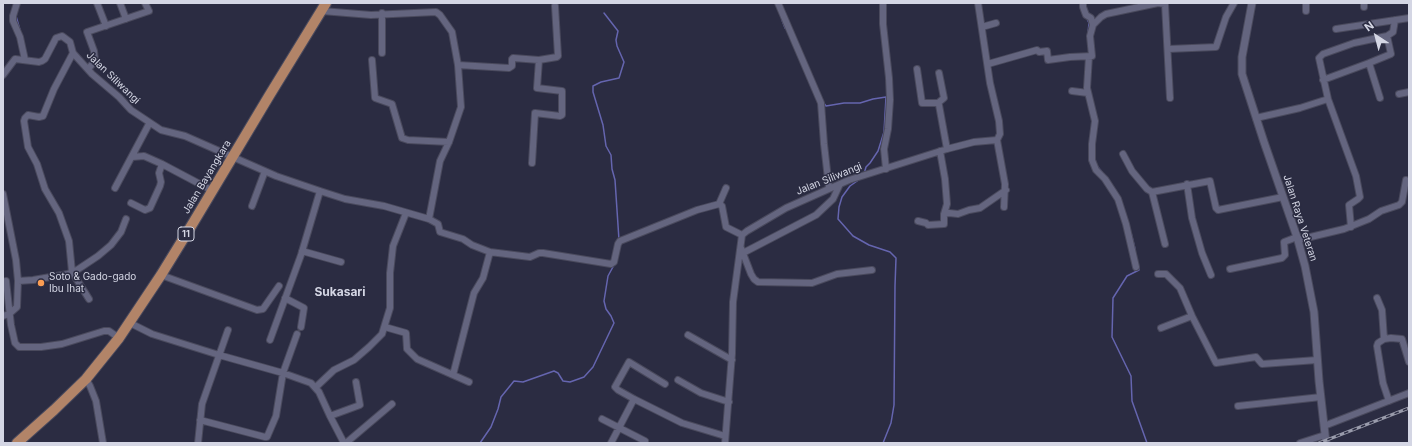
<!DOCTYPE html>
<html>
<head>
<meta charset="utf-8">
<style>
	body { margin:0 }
	#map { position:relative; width:1412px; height:446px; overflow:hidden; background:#2b2c42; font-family:Inter,sans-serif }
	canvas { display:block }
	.frame { position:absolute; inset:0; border:4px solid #d4d6e4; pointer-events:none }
	.north { position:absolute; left:1356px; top:16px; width:40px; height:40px; -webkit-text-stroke:3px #2b2c42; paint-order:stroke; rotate:324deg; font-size:11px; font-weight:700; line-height:16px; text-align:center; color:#d4d6e4 }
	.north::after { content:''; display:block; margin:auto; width:14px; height:18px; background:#d4d6e4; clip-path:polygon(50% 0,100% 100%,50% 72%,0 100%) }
</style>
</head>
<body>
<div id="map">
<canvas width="1412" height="446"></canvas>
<div class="frame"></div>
<div class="north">N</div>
</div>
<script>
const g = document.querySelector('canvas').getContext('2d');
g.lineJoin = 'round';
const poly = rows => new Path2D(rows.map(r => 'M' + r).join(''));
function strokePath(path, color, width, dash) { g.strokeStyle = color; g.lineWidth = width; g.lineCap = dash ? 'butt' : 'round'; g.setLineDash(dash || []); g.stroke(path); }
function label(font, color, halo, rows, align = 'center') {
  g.font = font + ' Inter,sans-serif'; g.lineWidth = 3; g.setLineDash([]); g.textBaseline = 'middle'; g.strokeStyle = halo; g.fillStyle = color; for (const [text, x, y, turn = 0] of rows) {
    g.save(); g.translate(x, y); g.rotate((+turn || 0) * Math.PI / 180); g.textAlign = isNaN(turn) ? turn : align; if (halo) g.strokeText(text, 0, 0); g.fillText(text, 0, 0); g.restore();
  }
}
const stream = poly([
	[604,13,618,31,616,40,617,46,624,62,619,78,601,82,593,86,593,92,603,125,606,146,611,155,612,169,615,180,619,240],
	[16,16,20,30],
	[1087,19,1089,23,1088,33],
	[782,20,785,28],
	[823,102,826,106,844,103,860,103,873,99,886,97,884,132,878,151,870,163,866,167,864,174],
	[1097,166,1102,172],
	[860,179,850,186,842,197,839,207,838,219,853,236,869,245,890,252,896,258,895,286,894,405,891,423,883,443],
	[1131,233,1135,249],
	[1138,266,1139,270,1127,276,1113,298,1112,337,1131,376,1132,401,1147,443],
	[480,443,491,427,498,409,501,397,514,381,523,382,554,371,558,373,563,381,570,382,584,377,593,367,614,323,611,316,606,309,604,301,608,276,614,265]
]);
const minor = poly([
	[17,3,13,16,13,21,20,37,25,60],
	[97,3,106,26],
	[120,3,126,19],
	[778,3,821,103,824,144,829,188],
	[883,3,883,24,889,78,890,100,888,129,884,149,886,169],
	[1083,3,1083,7,1086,15,1091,18,1093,25,1101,17,1106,14,1158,3,1165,4,1170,98],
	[1364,7,1364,3],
	[322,11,371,15,436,12,440,15,452,32,458,65,461,107,449,142,440,161,429,219],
	[1306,11,1306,3],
	[382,13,382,53],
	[982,27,996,23],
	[1336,29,1409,18],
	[1168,49,1216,47,1226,17,1234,3],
	[73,53,54,89,43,116,39,117,28,115,25,118,24,121,28,147,37,164,45,189,59,213,69,241,72,272,89,299],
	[1089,56,1087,88,1095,121,1092,144,1092,160,1096,170,1105,179,1118,199,1126,224,1136,267],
	[372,60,375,98,392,104,402,138,408,140,449,142],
	[988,64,1037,50,1039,52,1047,51,1048,60,1070,57,1092,56,1090,36,1093,25],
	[458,65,509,68,512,66,512,59,513,58,539,60,557,57,558,56,555,6],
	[88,69,95,61,94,51,87,32,149,11,145,3],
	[917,69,922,103,937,103,939,105,947,149],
	[3,75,15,59,39,62,42,61,45,59,56,38,62,36,70,42,73,53,92,74,119,97,131,110,161,130,185,136,276,176,320,191,345,199,384,206,429,219,438,224,440,232,463,239,472,245,490,252,530,257,539,253,543,253,611,264,614,262,618,244,620,241,697,210,719,204,722,206,726,227,742,235],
	[1323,80,1369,63],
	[1072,91,1088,93],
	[1399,94,1409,92],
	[1380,98,1369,63,1391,54,1387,36],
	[938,103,944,98,939,73],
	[1256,118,1300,108,1328,99],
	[997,140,1005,184,1004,207],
	[940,151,945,179,947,204,944,214],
	[1123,154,1132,171,1147,189,1152,192,1210,181,1216,208,1218,210,1283,197],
	[532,163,535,113,560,116,562,115,562,91,537,88,539,60],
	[162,164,213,191],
	[1187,184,1192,218,1202,253,1211,275],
	[115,188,149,124],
	[1152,192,1165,244],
	[3,194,16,260,18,281,17,307,9,314,3,316],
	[131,203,145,210,150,208,160,186,161,182,159,173,162,164,144,156,132,157],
	[719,204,726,188],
	[252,206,265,171],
	[918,221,926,223,928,225,944,224,944,214,949,213,958,214,969,210,980,208,1006,190],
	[1351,227,1349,205,1358,199,1360,197,1356,176,1328,99,1319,58,1323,54,1354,43,1387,36,1393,32,1395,20],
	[1298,240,1344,229,1369,219,1381,211,1399,205,1402,202,1406,180],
	[741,248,751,274,754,279,758,282,812,283,837,274,872,270],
	[302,251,341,262],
	[743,253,816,215,833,199,840,184],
	[1230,269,1282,258,1285,255,1284,242,1297,237],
	[1158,274,1166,274,1180,288,1192,316,1216,363,1256,357,1262,364,1317,360],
	[161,275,257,310,263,309,279,286],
	[6,281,11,325,15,343,19,347,41,347,62,344,104,331,109,331,119,338],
	[18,281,33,280,68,274,77,270,98,256,111,245,121,232,126,219],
	[285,298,304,308,301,327],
	[1377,298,1382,310,1384,339],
	[130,323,152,334,219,355,283,373,311,383,319,392,330,416,344,443],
	[385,327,406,333,407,349,417,359,469,382],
	[1161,328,1192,316],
	[688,335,732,360],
	[270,340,301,255,320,191],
	[453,375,474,293,483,278,490,252],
	[86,379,90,386,96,401,103,443],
	[678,380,701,393,729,402],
	[316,387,334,370,354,360,369,347,382,334,390,308,390,273,393,246,406,213],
	[634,399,618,390,615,387,629,362,665,384],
	[1389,401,1383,383,1377,346,1378,343,1384,339,1391,338,1402,339,1409,362],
	[1238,406,1321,397],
	[330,416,360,405,356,382],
	[602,419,645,441],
	[200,420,265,437,267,437,276,416,283,373,297,334],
	[1324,426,1409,393],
	[198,443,202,404,228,330],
	[346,443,392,404],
	[611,443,634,399,682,423,725,436],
	[725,443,732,354,733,302,742,235,747,231,786,208,849,180,947,149,974,142,997,140,1000,134,999,121,990,83,978,3],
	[1300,443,1325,435]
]);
const tertiary = poly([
	[1252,3,1242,57,1242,74,1264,142,1297,237,1305,266,1314,312,1319,381,1326,443]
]);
const trunk = poly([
	[17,443,54,410,86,379,119,338,161,275,193,223,269,96,326,3]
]);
const rail = poly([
	[1319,443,1409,408]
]);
const markers = [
	[41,283,4,"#fc9d53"]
];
const shields = [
	[186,234,16]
];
const shieldNames = [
	["11",186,234]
];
const streetNames = [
	["Jalan Siliwangi",113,78,44],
	["Jalan Bayangkara",207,177,-59],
	["Jalan Siliwangi",829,179,-22],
	["Jalan Raya Veteran",1300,218,72]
];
const poiNames = [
	["Soto & Gado-gado",49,277],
	["Ibu Ihat",49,289]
];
const quarterNames = [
	["Sukasari",340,292]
];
strokePath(stream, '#6565af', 1.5);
strokePath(minor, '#4a4a5d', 8);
strokePath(tertiary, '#4a4a5d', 9);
strokePath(trunk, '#4a4a5d', 12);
strokePath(minor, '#64657f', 6);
strokePath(tertiary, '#64657f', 7);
strokePath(trunk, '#b28468', 10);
strokePath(rail, '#999bab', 3);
strokePath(rail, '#2b2c42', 1.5, [4.5]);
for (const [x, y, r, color] of markers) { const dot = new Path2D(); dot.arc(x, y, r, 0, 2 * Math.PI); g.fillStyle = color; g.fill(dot); strokePath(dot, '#2b2c42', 1.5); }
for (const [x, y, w] of shields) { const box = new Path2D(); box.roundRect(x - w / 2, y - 7, w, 14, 3); g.fillStyle = '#2b2c42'; g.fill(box); strokePath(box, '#d4d6e4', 1); }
label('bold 9px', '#d4d6e4', null, shieldNames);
label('10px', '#d4d6e4', '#2b2c42', streetNames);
label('10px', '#d4d6e4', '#2b2c42', poiNames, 'left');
label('bold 12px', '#d4d6e4', '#2b2c42', quarterNames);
</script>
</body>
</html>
